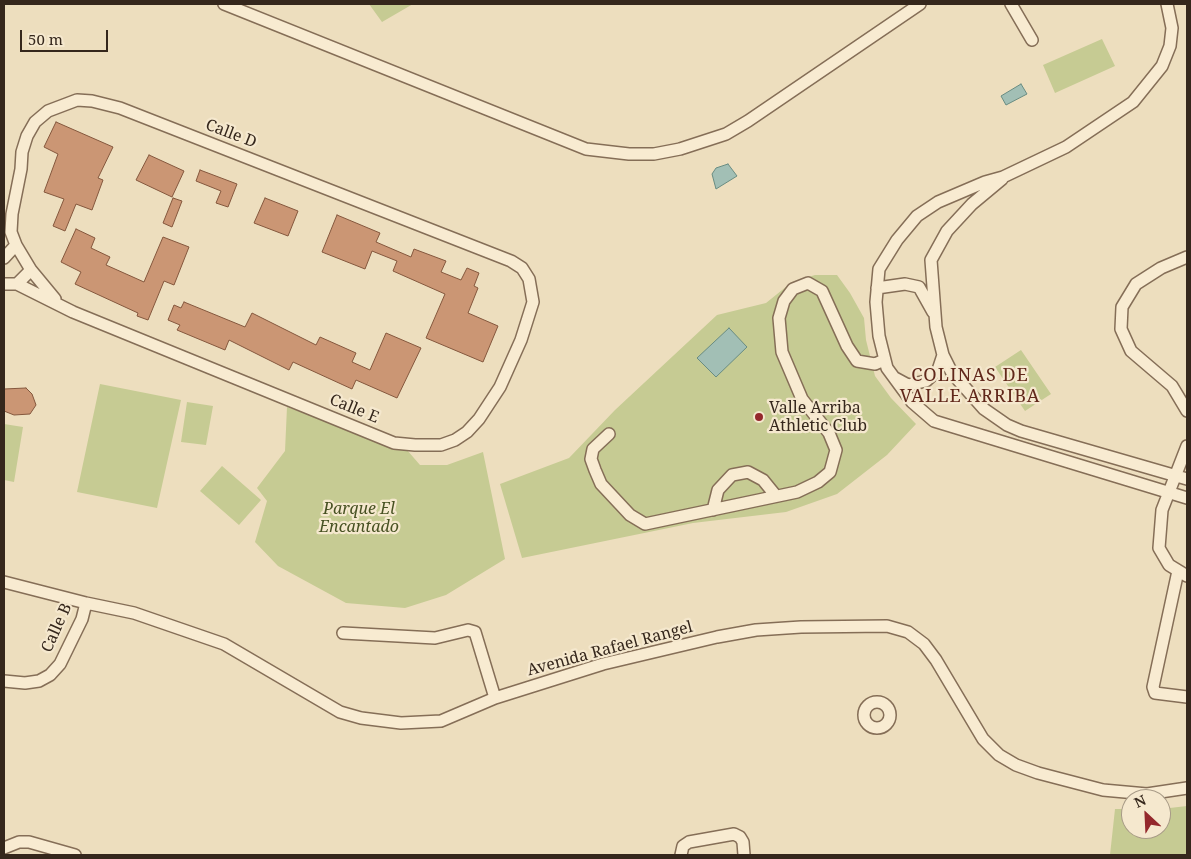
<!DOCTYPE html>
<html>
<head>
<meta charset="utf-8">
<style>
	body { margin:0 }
	#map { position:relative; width:1191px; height:859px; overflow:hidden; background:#eddebe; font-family:"Noto Serif",serif }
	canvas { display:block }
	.frame { position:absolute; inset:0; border:5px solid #35271c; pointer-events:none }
	.north { position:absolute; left:1121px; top:789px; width:50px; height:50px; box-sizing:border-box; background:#f5e8ce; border:1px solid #a89b87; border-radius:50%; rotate:335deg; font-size:14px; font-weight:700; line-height:20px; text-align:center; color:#35271c }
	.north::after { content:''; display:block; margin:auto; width:18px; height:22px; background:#94282c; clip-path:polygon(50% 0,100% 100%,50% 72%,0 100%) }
	.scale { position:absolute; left:20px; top:30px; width:88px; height:22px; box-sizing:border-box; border:2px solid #35271c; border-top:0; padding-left:6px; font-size:15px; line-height:18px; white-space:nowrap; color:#35271c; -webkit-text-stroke:4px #f5e8ce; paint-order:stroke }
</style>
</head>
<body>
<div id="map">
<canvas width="1191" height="859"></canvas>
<div class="frame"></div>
<div class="north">N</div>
<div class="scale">50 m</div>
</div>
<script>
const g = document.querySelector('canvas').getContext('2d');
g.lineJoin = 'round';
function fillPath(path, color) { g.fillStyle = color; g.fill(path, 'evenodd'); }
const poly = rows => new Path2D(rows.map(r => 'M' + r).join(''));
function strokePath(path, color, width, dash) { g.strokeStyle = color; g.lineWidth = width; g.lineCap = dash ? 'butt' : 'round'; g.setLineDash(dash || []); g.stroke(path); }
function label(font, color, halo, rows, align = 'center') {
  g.font = font + ' "Noto Serif",serif'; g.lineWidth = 4.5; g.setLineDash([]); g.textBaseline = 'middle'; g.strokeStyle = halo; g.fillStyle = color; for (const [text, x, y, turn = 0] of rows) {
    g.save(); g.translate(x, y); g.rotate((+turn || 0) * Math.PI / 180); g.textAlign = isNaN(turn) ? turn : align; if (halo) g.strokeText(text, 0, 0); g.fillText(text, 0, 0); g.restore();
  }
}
const green = poly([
	[369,4,413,4,382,22],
	[1102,39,1115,66,1055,93,1043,65],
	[815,275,837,275,850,293,864,318,866,340,875,376,891,398,916,424,887,455,837,494,786,512,693,523,522,558,500,484,569,458,615,410,717,315,766,303,792,282],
	[1021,350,1051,394,1025,411,995,367],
	[100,384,181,400,157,508,77,492],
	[187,402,213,406,206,445,181,442],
	[287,407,407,450,420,465,447,465,483,452,505,559,446,595,405,608,346,603,278,566,255,542,267,501,257,488,285,451],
	[4,424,23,427,14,482,4,480],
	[222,466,261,500,239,525,200,491],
	[1187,806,1187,855,1110,855,1115,809,1131,809,1131,829,1161,829,1161,809]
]);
const water = poly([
	[1021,84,1027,94,1006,105,1001,96,1021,84],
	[728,164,737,176,716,189,712,174,716,168,728,164],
	[729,328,747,347,716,377,697,358,729,328]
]);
const building = poly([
	[56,122,113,147,98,178,103,180,92,210,76,204,65,231,53,226,64,199,44,192,58,154,44,147,56,122],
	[149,155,184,171,172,197,136,180,149,155],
	[200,170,237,184,228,207,216,203,221,191,196,181,200,170],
	[173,198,182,201,172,227,163,223,173,198],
	[265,198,298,211,288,236,254,223,265,198],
	[337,215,380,233,376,242,411,257,414,249,446,261,441,272,461,280,467,268,479,273,474,286,478,288,468,313,498,326,483,362,426,338,445,294,393,271,397,261,372,251,365,269,322,252,337,215],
	[76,229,95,238,91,248,110,257,106,265,144,282,163,237,189,247,174,285,164,281,148,320,137,316,138,313,75,284,81,272,61,262,76,229],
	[184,302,245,327,252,313,316,345,320,337,356,353,352,362,370,370,386,333,421,348,397,398,356,380,352,389,293,362,289,370,229,340,225,350,177,330,180,325,168,320,174,305,181,308,184,302],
	[26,388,32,394,36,405,30,414,14,415,4,411,4,389,26,388]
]);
const minor = poly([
	[224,4,586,149,629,154,654,154,680,149,726,134,748,121,920,4],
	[1011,4,1032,40],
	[1167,4,1172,28,1170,46,1162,66,1133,102,1066,147,1003,177,985,182,938,202,917,216,897,240,879,269,876,302,879,336,887,368,912,402,934,421,1187,498],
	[1002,179,972,204,947,231,931,260,936,327,943,355,952,373,984,409,1007,425,1021,431,1187,479],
	[16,245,11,232,12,214,21,169,22,152,27,136,35,122,48,111,77,100,92,101,120,108,511,261,522,268,529,279,533,302,521,340,500,387,479,419,467,432,455,440,441,445,415,445,394,443,73,312,17,284],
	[1187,257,1161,268,1136,284,1122,307,1121,329,1131,351,1172,386,1187,411],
	[4,258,16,245,31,270,17,284,4,284],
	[31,270,55,299],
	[877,288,905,284,919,287,933,312],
	[895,378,908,385,926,381,938,370,943,355],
	[609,434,593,449,591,459,595,470,601,484,630,515,645,524,797,492,818,482,830,472,836,450,829,433,802,399,782,352,779,318,784,301,793,289,808,283,822,291,847,346,857,361,875,364,884,360],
	[1187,446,1162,510,1159,548,1169,565,1187,576],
	[713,510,718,490,732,475,748,472,763,480,776,496],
	[1178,571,1153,687,1155,693,1187,697],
	[4,582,86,603,134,613,224,644,340,712,361,718,401,723,441,721,495,698,603,664,717,637,756,630,801,627,887,626,908,632,924,644,936,660,983,739,999,755,1016,765,1038,773,1103,790,1147,794,1187,788],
	[343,633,435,638,468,630,475,632,495,698],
	[4,681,25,683,39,681,50,675,60,664,82,619,86,603],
	'864 715a13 13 0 1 1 26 0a13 13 0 1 1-26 0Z',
	[4,848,19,842,29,842,75,855],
	[681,855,683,846,689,842,734,834,740,837,743,842,744,855]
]);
const markers = [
	[759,417,5,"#94282c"]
];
const streetNames = [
	["Calle D",231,134,21],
	["Calle E",354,409,22],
	["Calle B",57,628,-66],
	["Avenida Rafael Rangel",610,649,-15]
];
const poiNames = [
	["Valle Arriba",769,408],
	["Athletic Club",769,426]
];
const parkNames = [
	["Parque El",359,509],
	["Encantado",359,527]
];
const neighbourhoodNames = [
	["COLINAS DE",970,376],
	["VALLE ARRIBA",970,397]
];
fillPath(green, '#c6cb93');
fillPath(water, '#a2bfb5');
strokePath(water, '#698c82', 1);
fillPath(building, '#cb9674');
strokePath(building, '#84573d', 1);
strokePath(minor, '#856e57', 14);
strokePath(minor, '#f8ebd1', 11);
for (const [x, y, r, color] of markers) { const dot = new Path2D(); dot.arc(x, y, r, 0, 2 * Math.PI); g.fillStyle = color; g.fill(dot); strokePath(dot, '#f5e8ce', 2); }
label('16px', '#35271c', '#f5e8ce', streetNames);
label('16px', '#35271c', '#f5e8ce', poiNames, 'left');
label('italic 16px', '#475122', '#f5e8ce', parkNames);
g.letterSpacing = '1px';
label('18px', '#61281b', '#f5e8ce', neighbourhoodNames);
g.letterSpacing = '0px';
</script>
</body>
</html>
